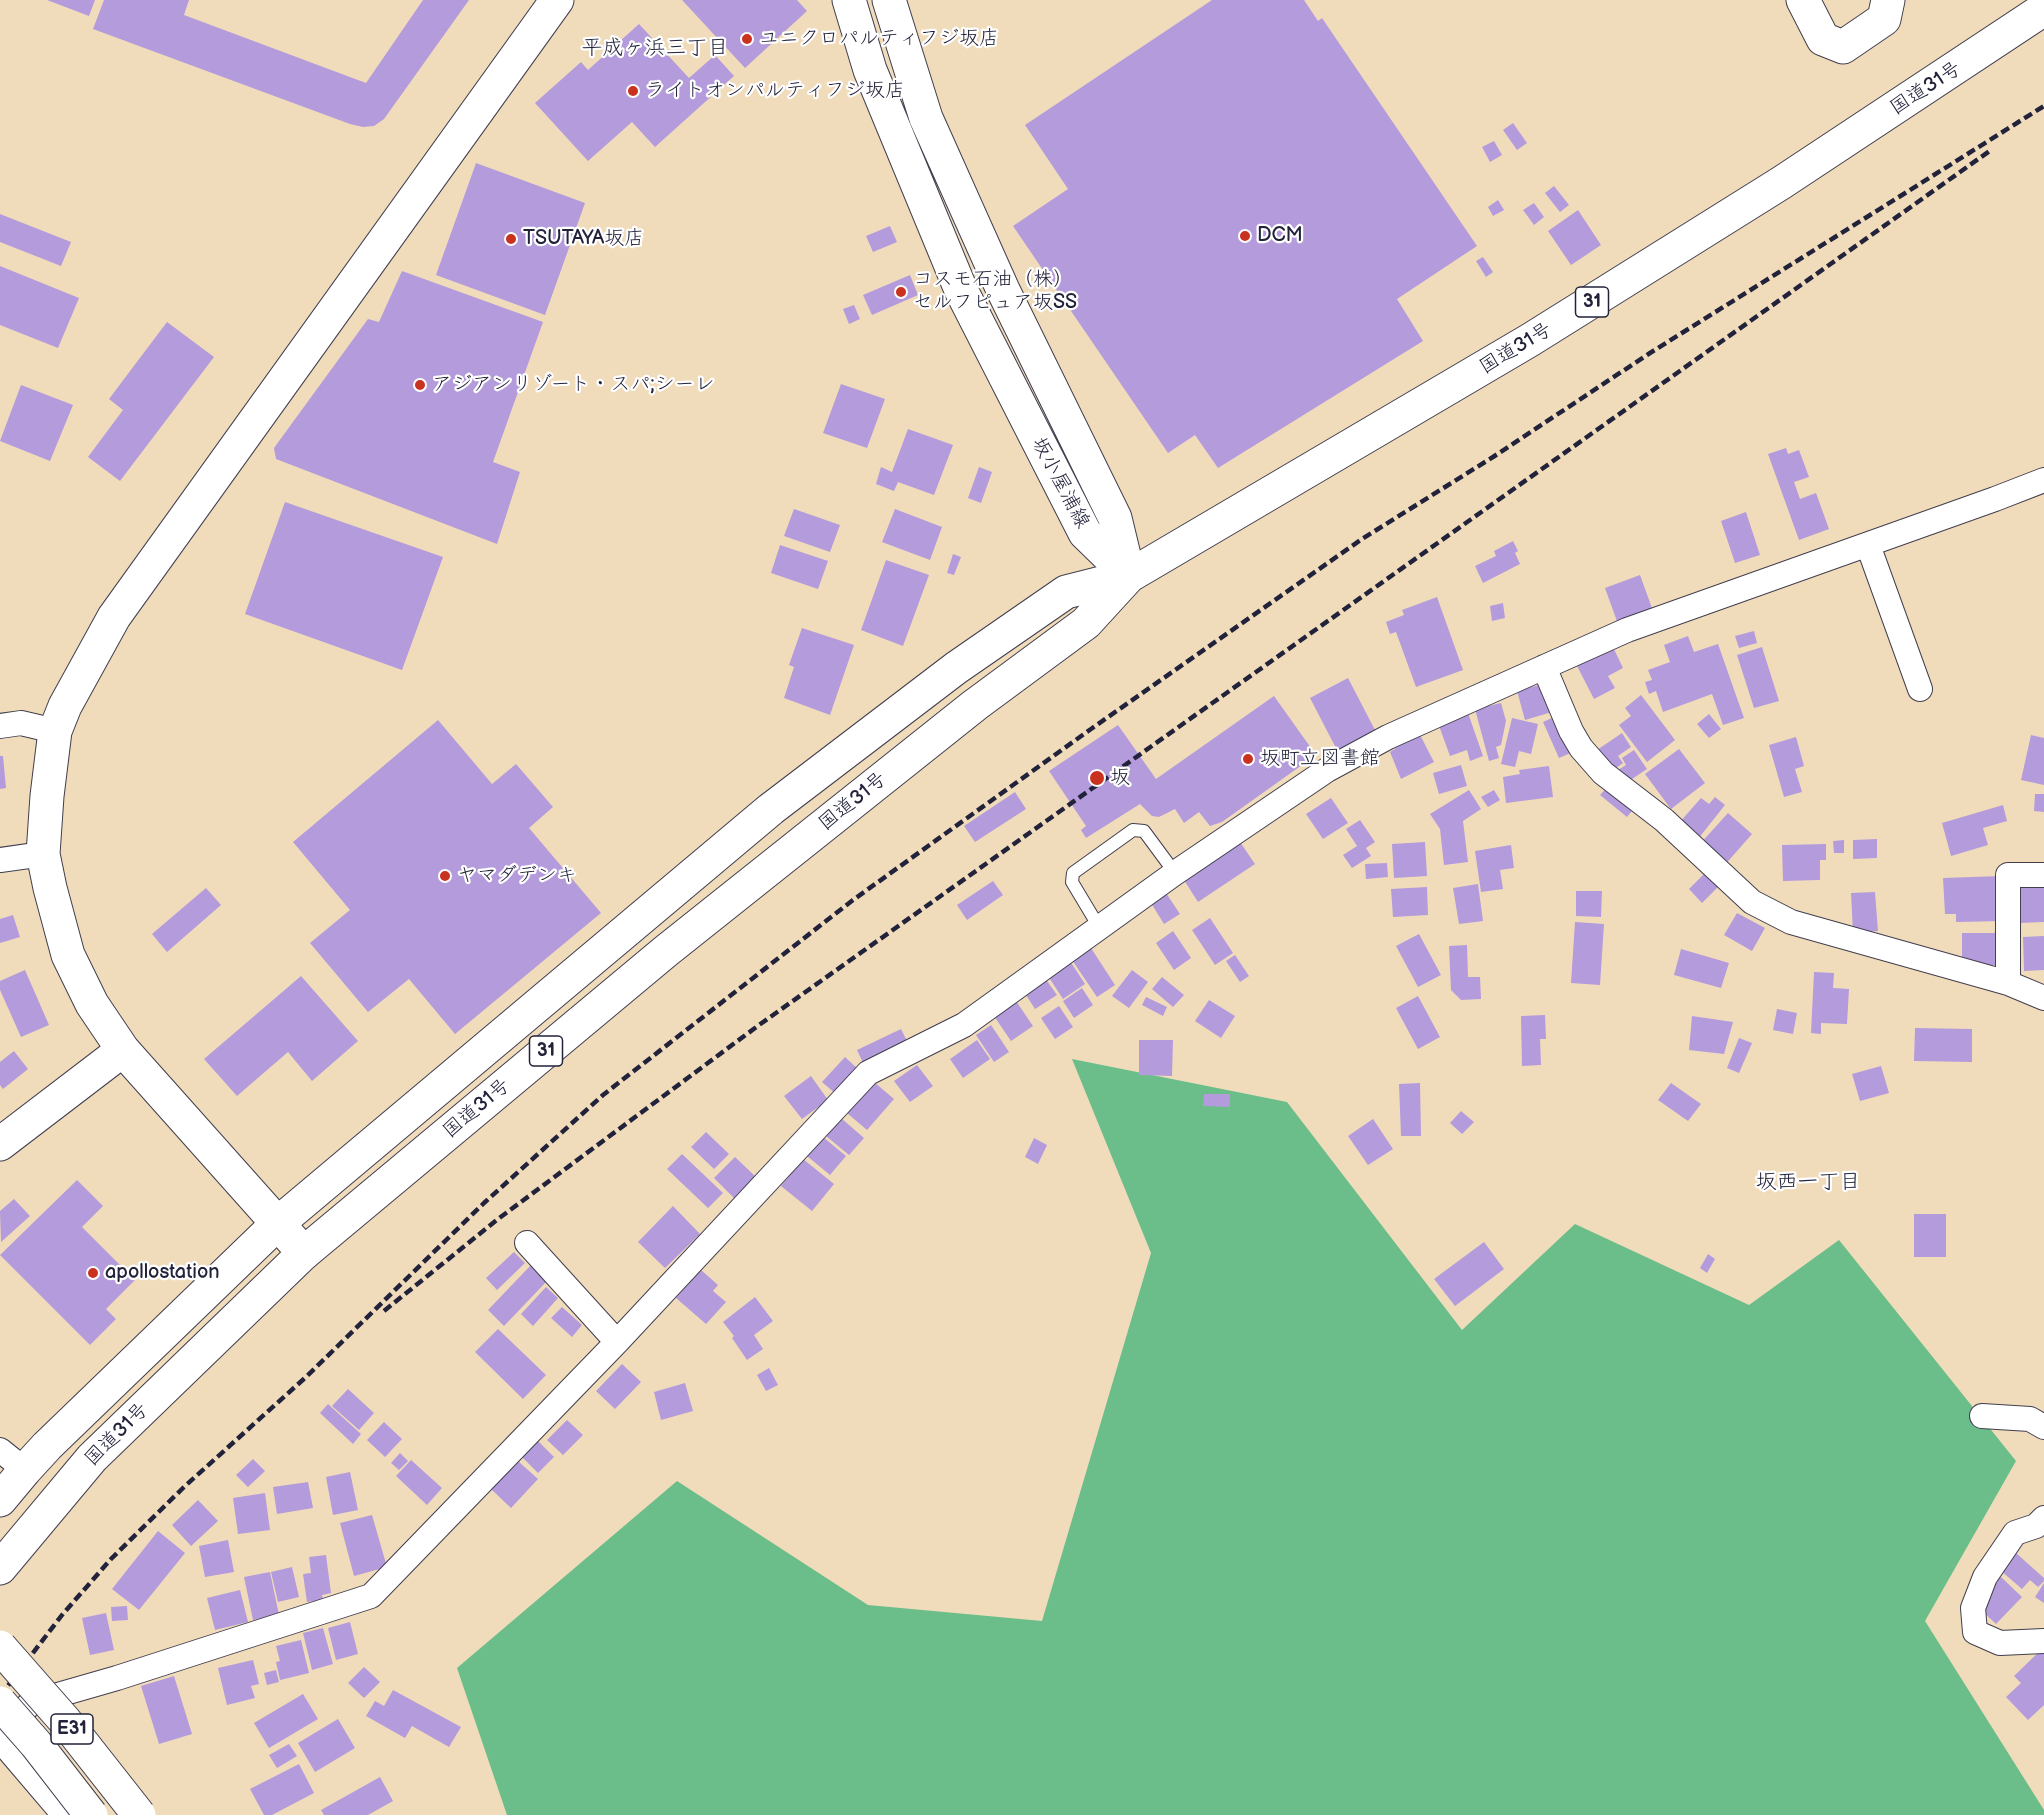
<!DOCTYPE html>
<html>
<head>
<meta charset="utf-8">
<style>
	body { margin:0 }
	canvas { display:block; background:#f0dcbb }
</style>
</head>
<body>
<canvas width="2044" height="1815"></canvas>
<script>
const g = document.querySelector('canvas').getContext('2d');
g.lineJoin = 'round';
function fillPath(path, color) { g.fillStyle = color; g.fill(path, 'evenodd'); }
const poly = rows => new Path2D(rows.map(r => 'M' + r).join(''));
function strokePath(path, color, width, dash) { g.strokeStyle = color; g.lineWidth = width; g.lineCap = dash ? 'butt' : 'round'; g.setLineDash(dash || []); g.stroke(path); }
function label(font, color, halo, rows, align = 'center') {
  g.font = font + ' "Balsamiq Sans","Klee One",sans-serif'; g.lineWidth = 4.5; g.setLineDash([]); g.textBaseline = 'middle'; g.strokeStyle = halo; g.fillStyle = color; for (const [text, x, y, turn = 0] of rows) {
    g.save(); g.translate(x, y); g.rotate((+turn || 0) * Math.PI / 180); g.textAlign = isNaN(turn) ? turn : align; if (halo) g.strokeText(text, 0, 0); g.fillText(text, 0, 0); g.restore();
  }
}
const forest = poly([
	[1072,1059,1287,1102,1462,1330,1575,1224,1749,1305,1839,1240,2016,1461,1925,1621,2044,1810,2044,1815,507,1815,457,1668,677,1481,868,1605,1042,1621,1151,1253]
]);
const building = poly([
	[47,0,95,0,89,16],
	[104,0,189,0,184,15,366,83,423,0,469,0,384,119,374,126,363,127,350,124,93,29],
	[682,0,797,0,807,11,745,68],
	[1212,0,1304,0,1318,21,1322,18,1477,246,1397,299,1423,341,1218,468,1195,435,1168,453,1013,226,1068,189,1025,125],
	[639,24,689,78,715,55,734,76,655,147,632,122,588,161,535,103,581,62,588,70],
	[1513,123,1527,143,1517,150,1503,130],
	[1494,141,1502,155,1490,162,1482,147],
	[476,163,585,203,545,315,436,275],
	[1554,186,1569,205,1560,212,1545,193],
	[1498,200,1504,210,1493,216,1488,207],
	[1534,203,1544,217,1534,225,1523,210],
	[1578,210,1601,245,1571,265,1548,231],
	[0,214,71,242,61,266,0,242],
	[890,226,897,242,873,252,866,236],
	[1483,257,1493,272,1486,277,1476,261],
	[0,266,79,298,58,348,0,325],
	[402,271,543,322,493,462,520,472,497,544,276,459,274,448,368,319,379,322],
	[910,275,918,295,872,315,863,295],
	[854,305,860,319,849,324,843,309],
	[167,322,214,357,120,481,88,457,123,410,109,399],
	[841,384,885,399,867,448,823,433],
	[21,385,73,405,50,461,0,441],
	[908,429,953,445,934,495,898,482,894,491,876,484,881,467,892,472],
	[1786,448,1788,454,1799,450,1809,477,1794,482,1800,499,1816,493,1829,529,1799,540,1768,454],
	[979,467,992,472,981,503,968,498],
	[285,502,443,557,402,670,245,614],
	[794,509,840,525,830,552,784,536],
	[895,509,942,527,930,560,882,542],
	[1746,512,1760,555,1735,563,1721,521],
	[1513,541,1518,551,1515,553,1520,564,1483,583,1475,566,1496,556,1494,551],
	[780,545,828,561,818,589,771,573],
	[953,554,961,557,954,575,947,573],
	[886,560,929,575,903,646,861,630],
	[1640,575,1653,611,1618,624,1605,588],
	[1437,597,1463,670,1416,687,1396,632,1390,634,1386,622,1404,615,1402,610],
	[1503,603,1505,618,1492,621,1490,606],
	[802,628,854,645,830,715,784,698,794,667,789,665],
	[1754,631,1757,643,1739,648,1735,636],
	[1688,636,1694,652,1718,644,1744,718,1723,725,1712,694,1663,712,1656,691,1649,694,1645,682,1652,680,1648,670,1670,662,1664,645],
	[1612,645,1623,668,1608,676,1615,688,1594,699,1576,664],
	[1762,647,1779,701,1754,708,1737,655],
	[1348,678,1376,732,1338,752,1310,698],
	[1543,684,1552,712,1525,720,1517,691],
	[1641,695,1675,740,1647,762,1619,725,1631,716,1625,708],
	[1274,696,1316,755,1222,822,1210,826,1199,812,1184,823,1175,809,1159,817,1152,816,1140,804,1086,838,1081,830,1086,826,1049,771,1118,725,1156,779],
	[1501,703,1506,721,1501,745,1496,747,1499,758,1489,761,1475,709],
	[1468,713,1483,756,1470,761,1467,750,1450,756,1438,723],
	[1709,714,1721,729,1709,738,1697,724],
	[1556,716,1573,752,1559,758,1543,722],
	[1512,718,1538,724,1531,754,1519,751,1515,767,1501,764],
	[438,720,492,784,516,764,553,807,529,828,601,913,455,1034,409,979,368,1012,310,943,350,910,293,842],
	[1417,729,1434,762,1401,779,1390,752,1395,749,1391,743],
	[1622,733,1631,747,1618,756,1623,763,1608,774,1594,752],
	[2031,735,2044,738,2044,785,2021,780],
	[1796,737,1804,766,1795,769,1802,792,1784,797,1769,745],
	[1679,749,1705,783,1671,809,1645,774],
	[1634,750,1647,769,1623,785,1615,772,1626,765,1622,758],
	[0,756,3,756,6,788,0,789],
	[1461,765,1467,786,1439,794,1433,773],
	[1549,766,1553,797,1506,803,1503,777,1520,774,1519,770],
	[1610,784,1636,806,1627,817,1600,795],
	[1469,790,1481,809,1463,821,1468,862,1444,865,1440,829,1430,814],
	[1494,790,1500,800,1488,807,1481,797],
	[1015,792,1026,809,975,842,964,826],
	[2035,794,2044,794,2044,812,2034,811],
	[1715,797,1725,805,1698,839,1679,823,1701,798,1709,804],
	[1331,798,1348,823,1323,839,1306,814],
	[2003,805,2007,821,1983,828,1988,845,1951,856,1942,823],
	[1728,813,1752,834,1723,867,1699,845],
	[1360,820,1375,842,1366,848,1371,856,1352,868,1343,855,1357,846,1346,829],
	[1877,839,1877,858,1853,859,1853,840],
	[1844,840,1844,853,1834,853,1833,841],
	[1240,842,1255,864,1198,902,1184,880],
	[1425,842,1427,876,1394,878,1392,844],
	[1826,844,1826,860,1820,860,1820,880,1783,881,1782,845],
	[1511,845,1514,868,1500,870,1503,889,1481,892,1475,851],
	[1387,863,1388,877,1366,879,1365,864],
	[1706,872,1719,886,1702,903,1689,889],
	[2002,876,2004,921,1956,922,1956,914,1945,914,1943,878],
	[993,881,1003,895,967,920,957,905],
	[1478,884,1483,921,1459,924,1453,888],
	[2044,886,2044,922,2020,923,2019,887],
	[1427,887,1428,915,1393,917,1391,889],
	[206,888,221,905,167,952,152,934],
	[1576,891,1602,891,1601,917,1576,916],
	[1875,892,1878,931,1853,933,1851,893],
	[1166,893,1180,914,1164,924,1151,903],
	[1737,913,1765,928,1752,951,1724,935],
	[13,915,20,937,0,943,0,919],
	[1210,918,1233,953,1215,965,1192,930],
	[1575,922,1604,924,1600,985,1571,983],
	[1173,931,1191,958,1174,970,1156,943],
	[1962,933,2003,933,2003,965,1962,965],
	[1419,934,1441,975,1418,987,1396,946],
	[2044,936,2044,970,2024,971,2023,937],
	[1467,945,1468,977,1480,977,1481,999,1461,1000,1451,990,1449,946],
	[1091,948,1115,985,1097,997,1072,960],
	[1681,949,1729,963,1721,988,1674,975],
	[1235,955,1249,976,1240,982,1226,961],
	[1070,961,1085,984,1063,999,1048,976],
	[25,970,49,1025,21,1037,0,990,0,981],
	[1132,970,1148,982,1129,1008,1112,996],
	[1814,972,1834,973,1833,988,1849,989,1847,1024,1821,1023,1821,1034,1811,1033],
	[301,976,358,1041,312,1081,288,1052,237,1096,204,1059],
	[1162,977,1184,995,1173,1007,1152,989],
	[1045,978,1057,995,1035,1009,1024,992],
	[1082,988,1093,1005,1074,1018,1063,1001],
	[1418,996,1440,1037,1418,1049,1396,1008],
	[1146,997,1167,1007,1163,1016,1142,1005],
	[1209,1000,1235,1016,1221,1038,1195,1021],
	[1016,1001,1033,1026,1011,1041,994,1016],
	[1059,1006,1073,1027,1055,1039,1041,1018],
	[1777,1009,1797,1013,1793,1034,1773,1030],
	[1545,1015,1546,1039,1540,1039,1541,1065,1522,1066,1521,1016],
	[1692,1016,1733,1022,1724,1054,1689,1050],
	[991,1025,1009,1052,994,1062,976,1035],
	[1915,1028,1972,1029,1972,1062,1914,1061],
	[901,1029,908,1043,864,1065,857,1050],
	[1739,1038,1752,1043,1739,1073,1727,1068],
	[977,1040,990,1059,963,1078,950,1059],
	[1139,1040,1173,1040,1172,1076,1139,1075],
	[14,1051,28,1069,3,1089,0,1085,0,1062],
	[845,1057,859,1070,837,1095,822,1082],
	[917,1065,933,1086,910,1102,894,1081],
	[1881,1066,1889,1093,1860,1101,1852,1074],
	[811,1076,828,1100,802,1119,784,1096],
	[874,1082,894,1099,867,1130,847,1113],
	[1420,1083,1421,1136,1401,1136,1399,1084],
	[1671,1083,1701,1104,1688,1121,1658,1100],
	[1204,1094,1230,1094,1230,1107,1203,1106],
	[1461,1111,1474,1122,1462,1134,1450,1123],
	[841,1118,864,1138,849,1155,826,1136],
	[1373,1119,1393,1149,1368,1165,1348,1136],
	[706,1132,729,1154,714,1169,691,1147],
	[823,1137,846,1156,830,1175,807,1156],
	[1034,1138,1047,1145,1038,1164,1025,1157],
	[682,1154,723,1193,708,1208,667,1169],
	[735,1157,755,1176,734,1198,714,1178],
	[803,1159,834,1184,812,1211,781,1186],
	[77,1180,103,1206,82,1227,135,1280,106,1309,116,1319,90,1345,0,1255],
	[14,1199,30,1216,1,1242,0,1211],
	[673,1206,700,1234,665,1268,638,1242],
	[1914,1214,1946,1214,1946,1257,1914,1257],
	[1484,1242,1504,1269,1455,1306,1434,1279],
	[514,1252,525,1263,497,1290,486,1278],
	[1708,1254,1715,1259,1707,1273,1700,1268],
	[531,1265,547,1281,504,1326,488,1310],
	[701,1270,718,1285,713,1291,726,1302,706,1324,676,1298],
	[546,1287,558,1298,533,1326,521,1314],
	[755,1297,773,1321,754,1335,763,1349,747,1360,732,1338,734,1336,723,1322],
	[562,1307,582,1325,572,1337,551,1318],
	[498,1329,546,1375,523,1399,475,1352],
	[622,1364,641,1382,615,1409,596,1391],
	[769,1368,778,1385,766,1391,757,1375],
	[685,1383,693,1411,661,1420,654,1392],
	[348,1389,374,1413,359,1430,332,1406],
	[328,1404,361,1434,353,1444,320,1413],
	[567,1420,583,1435,563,1455,547,1440],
	[384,1422,402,1439,385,1457,367,1440],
	[536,1439,554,1457,538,1473,520,1455],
	[400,1453,408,1461,399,1470,391,1463],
	[253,1459,265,1471,248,1487,236,1475],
	[411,1460,442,1488,427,1505,396,1476],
	[518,1461,538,1479,511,1508,491,1489],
	[350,1472,358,1510,333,1515,326,1477],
	[308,1482,313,1508,277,1514,273,1487],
	[265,1493,270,1530,238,1534,233,1498],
	[198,1500,218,1521,191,1546,172,1525],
	[372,1515,387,1567,354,1576,340,1523],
	[158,1531,185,1553,139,1610,112,1589],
	[228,1540,234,1572,205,1577,199,1546],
	[2016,1553,2044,1578,2044,1581,2038,1587,2030,1580,2022,1589,2000,1570],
	[326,1555,331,1593,322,1595,323,1600,307,1602,303,1574,311,1573,309,1557],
	[292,1567,299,1597,278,1602,271,1572],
	[270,1572,279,1615,253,1620,244,1577],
	[2001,1577,2022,1597,1996,1624,1979,1608,1987,1585],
	[2044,1583,2044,1603,2035,1597],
	[240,1590,248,1622,215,1630,207,1598],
	[127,1606,128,1620,112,1621,111,1607],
	[106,1613,114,1650,90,1655,82,1618],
	[350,1622,358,1654,336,1660,328,1628],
	[323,1628,333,1664,312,1670,303,1633],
	[301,1640,309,1673,280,1680,276,1662,280,1661,276,1646],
	[2044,1647,2044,1705,2028,1720,2006,1697,2021,1683,2014,1676],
	[253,1660,259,1684,251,1686,255,1698,227,1705,218,1668],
	[364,1667,380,1682,364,1698,348,1683],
	[276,1670,279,1682,267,1685,264,1673],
	[174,1676,192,1734,159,1744,141,1686],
	[393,1690,461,1727,449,1747,412,1726,405,1738,366,1716,375,1701,384,1706],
	[303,1694,318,1719,269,1748,254,1723],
	[338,1719,355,1748,315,1772,298,1743],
	[289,1744,297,1756,277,1768,269,1755],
	[299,1764,314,1793,272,1815,264,1815,250,1789],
	[380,1777,393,1801,368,1815,324,1815,321,1810]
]);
const lane = poly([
	[1099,927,1072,882,1073,873,1133,830,1144,831,1175,873]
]);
const street = poly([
	[1868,545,1920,689],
	[1544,667,1571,731,1581,748,1603,773,1664,820,1752,902,1791,922,2008,983,2044,998],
	[0,726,21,723,55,731],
	[0,860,43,854],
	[2008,983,2008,875,2044,875],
	[527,1243,617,1342],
	[1982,1416,2030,1419,2044,1427],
	[0,1450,25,1470],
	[2044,1518,2036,1526,2015,1533,1985,1577,1973,1608,1975,1632,2000,1643,2044,1641],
	[1,1741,64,1815],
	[0,1742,30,1703,117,1678,371,1596,617,1342,868,1073,964,1025,1175,873,1327,770,1388,737,1627,630,1995,499,2044,480]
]);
const secondary = poly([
	[849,0,870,70,961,290,1085,533,1129,576],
	[889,0,926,118,1003,290,1115,518,1129,576],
	[1803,0,1823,39,1843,47,1884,19,1888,0],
	[0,1144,123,1050],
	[304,1253,123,1050,92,1004,68,955,50,888,43,854,47,796,55,731,65,706,114,617,557,0]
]);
const highway = poly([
	[0,1500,25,1470,47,1446,277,1224,771,809,956,668,1066,592,1129,576,1530,340,1781,183,2044,9],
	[0,1568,92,1458,304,1253,666,951,975,705,1086,623,1129,576]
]);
const rail = poly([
	[384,1311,498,1219,759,1025,1991,150],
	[0,1696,62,1615,111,1559,184,1487,306,1377,484,1203,603,1095,853,900,1091,729,1362,539,1493,457,1650,353,2044,106]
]);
const highwayBridge = poly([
	[0,1647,65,1721,139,1815],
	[0,1703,36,1744,91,1815]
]);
const markers = [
	[747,39,6,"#c8321e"],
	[633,91,6,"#c8321e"],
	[1245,236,6,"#c8321e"],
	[511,239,6,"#c8321e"],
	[901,292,6,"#c8321e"],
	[420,385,6,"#c8321e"],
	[1248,759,6,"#c8321e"],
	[1097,778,8,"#c8321e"],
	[445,876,6,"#c8321e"],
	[93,1273,6,"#c8321e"]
];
const shields = [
	[1592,302,33],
	[546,1051,33],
	[72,1729,42]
];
const shieldNames = [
	["31",1592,302],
	["31",546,1051],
	["E31",72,1729]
];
const poiNames = [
	["ユニクロパルティフジ坂店",759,39],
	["ライトオンパルティフジ坂店",645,91],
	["DCM",1257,236],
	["TSUTAYA坂店",523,239],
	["コスモ石油（株）",913,280],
	["セルフピュア坂SS",913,303],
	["アジアンリゾート・スパ;シーレ",432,385],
	["坂町立図書館",1260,759],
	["坂",1110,778],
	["ヤマダデンキ",457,876],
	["apollostation",105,1273]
];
const streetNames = [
	["国道31号",1926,89,-33],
	["国道31号",1516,349,-31],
	["坂小屋浦線",1060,483,62],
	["国道31号",853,802,-39],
	["国道31号",477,1109,-40],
	["国道31号",117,1435,-45]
];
const neighbourhoodNames = [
	["平成ヶ浜三丁目",655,49],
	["坂西一丁目",1808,1183]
];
fillPath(forest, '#6bbd8a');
fillPath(building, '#b49bdc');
strokePath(lane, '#413e4e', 14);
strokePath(street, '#413e4e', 26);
strokePath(secondary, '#413e4e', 35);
strokePath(highway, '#413e4e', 35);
strokePath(lane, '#fff', 12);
strokePath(street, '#fff', 24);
strokePath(secondary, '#fff', 33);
strokePath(highway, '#fff', 33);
strokePath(rail, '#22223b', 4.5, [9, 4.5]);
strokePath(highwayBridge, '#413e4e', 35, []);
strokePath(highwayBridge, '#fff', 33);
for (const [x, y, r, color] of markers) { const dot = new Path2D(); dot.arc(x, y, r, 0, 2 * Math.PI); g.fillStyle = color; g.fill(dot); strokePath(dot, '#fff', 2); }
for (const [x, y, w] of shields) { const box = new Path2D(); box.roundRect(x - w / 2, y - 15, w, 30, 4.5); g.fillStyle = '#fff'; g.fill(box); strokePath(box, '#22223b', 1.5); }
label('bold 18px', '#22223b', null, shieldNames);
label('20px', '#22223b', '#fff', poiNames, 'left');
label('20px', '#22223b', '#fff', streetNames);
label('21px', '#22223b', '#fff', neighbourhoodNames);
</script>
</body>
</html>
